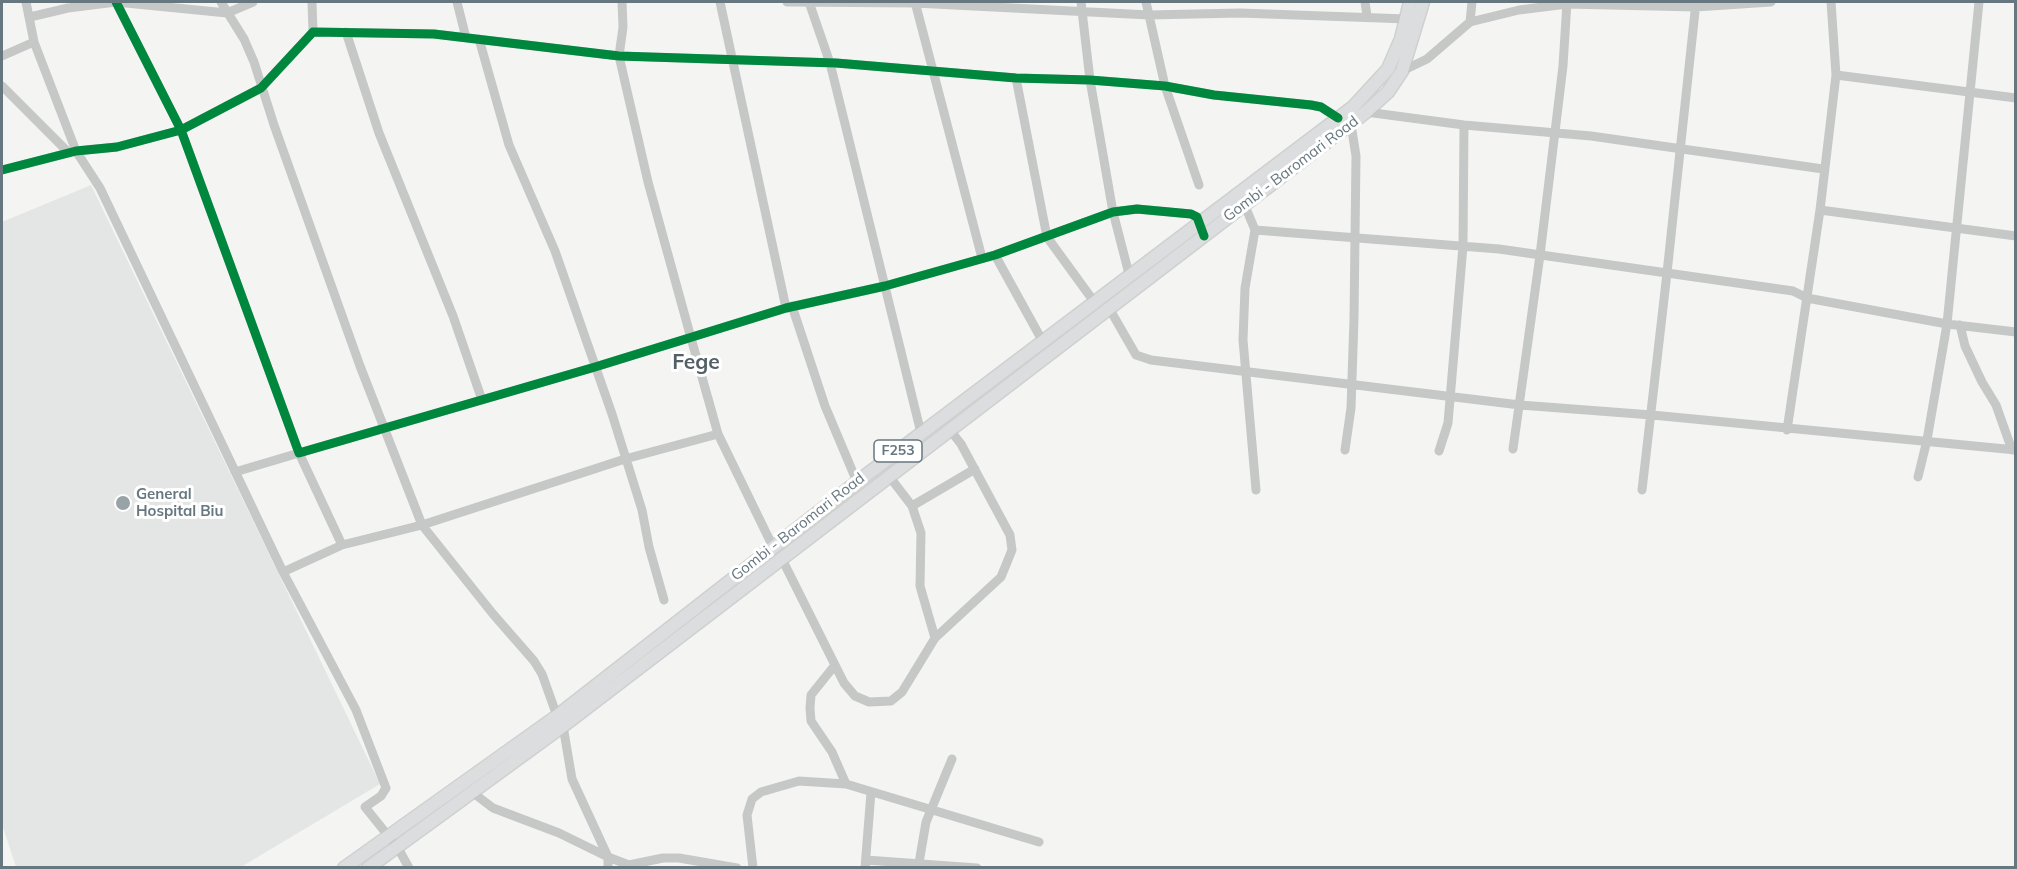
<!DOCTYPE html>
<html>
<head>
<meta charset="utf-8">
<style>
	body { margin:0 }
	#map { position:relative; width:2017px; height:869px; overflow:hidden; background:#f4f4f3; font-family:Mulish,sans-serif }
	canvas { display:block }
	.frame { position:absolute; inset:0; border:3px solid #677780; pointer-events:none }
</style>
</head>
<body>
<div id="map">
<canvas width="2017" height="869"></canvas>
<div class="frame"></div>
</div>
<script>
const g = document.querySelector('canvas').getContext('2d');
g.lineJoin = 'round';
function fillPath(path, color) { g.fillStyle = color; g.fill(path, 'evenodd'); }
const poly = rows => new Path2D(rows.map(r => 'M' + r).join(''));
function strokePath(path, color, width, dash) { g.strokeStyle = color; g.lineWidth = width; g.lineCap = dash ? 'butt' : 'round'; g.setLineDash(dash || []); g.stroke(path); }
function label(font, color, halo, rows, align = 'center') {
  g.font = font + ' Mulish,sans-serif'; g.lineWidth = 6; g.setLineDash([]); g.textBaseline = 'middle'; g.strokeStyle = halo; g.fillStyle = color; for (const [text, x, y, turn = 0] of rows) {
    g.save(); g.translate(x, y); g.rotate((+turn || 0) * Math.PI / 180); g.textAlign = isNaN(turn) ? turn : align; if (halo) g.strokeText(text, 0, 0); g.fillText(text, 0, 0); g.restore();
  }
}
const built = poly([
	[91,185,380,784,241,867,16,867,2,824,2,222]
]);
const minor = poly([
	[116,2,181,130,299,453,595,367,786,308,885,286,995,255,1113,212,1137,209,1191,214,1197,217,1201,229],
	[221,2,244,39,254,62,274,125,360,366,422,525,493,614,534,661,542,674,557,716],
	[312,2,313,32],
	[457,2,466,38],
	[622,2,623,27,619,56,648,182,691,338,718,434,773,547],
	[720,2,786,308],
	[787,2,915,3,1149,15,1240,13,1407,19],
	[809,2,830,63,921,433],
	[915,2,982,258],
	[1081,2,1090,80,1113,212,1130,278],
	[1146,2,1165,86,1199,185],
	[1365,2,1367,16],
	[1696,2,1667,273,1793,291,1807,298,1947,324,2016,332],
	[30,17,68,8,116,2,227,13,253,2],
	[1470,22,1472,2],
	[346,32,379,133,453,316,482,400],
	[479,39,509,145,555,251,612,414,642,510,649,547,664,600],
	[34,42,76,151,100,188,283,572,356,710,386,788,381,796,365,807,398,848,409,868],
	[2,56,34,42,26,2],
	[1402,71,1427,59,1470,22,1519,10,1567,4,1696,7,1771,2],
	[1836,75,2016,98],
	[1016,78,1047,237,1095,303],
	[2,86,69,153],
	[1366,112,1464,125,1591,136,1823,169],
	[2,170,76,151,117,147,181,130,261,88,313,32,434,34,619,56,836,63,1016,78,1090,80,1165,86,1214,95,1311,105,1321,107,1338,118],
	[1245,206,1255,230,1245,288,1243,340,1256,490],
	[1820,210,2016,236],
	[1255,230,1499,249,1667,273,1642,490],
	[995,255,1043,342],
	[792,306,825,406,857,482],
	[1109,308,1136,355,1151,360,1520,405,1652,415,2016,450],
	[1960,325,1965,346,1982,382,1996,405,2012,450],
	[1787,430,1820,210,1836,75,1831,2],
	[1513,449,1540,255,1563,66,1567,2],
	[1345,450,1351,408,1354,319,1356,156,1351,124],
	[1439,451,1448,423,1463,246,1464,125],
	[235,472,299,453,342,545,283,572],
	[889,476,912,506,921,533,920,586,935,638],
	[1918,477,1927,440,1947,324,1979,2],
	[912,506,975,469],
	[342,545,422,525,625,459,718,434],
	[782,559,844,683,855,696,869,702,891,701,902,692,935,638,1001,577,1012,550,1010,535,961,444,950,430],
	[835,665,811,695,810,708,811,721,832,752,846,784],
	[563,726,572,779,608,857,629,865,663,858,679,858,737,868],
	[472,792,493,808,559,833,608,857,608,868],
	[866,860,977,868],
	[919,863,926,822,952,759],
	[753,868,747,815,752,799,761,792,799,781,846,784,1039,842],
	[865,868,871,792]
]);
const major = poly([
	[344,868,557,716,857,482,1353,107,1388,69,1401,39,1410,2],
	[368,868,563,726,1366,112,1388,92,1402,71,1423,2]
]);
const cycleway = poly([
	[116,2,181,130,299,453,595,367,786,308,885,286,995,255,1113,212,1137,209,1191,214,1197,217,1204,236],
	[2,170,76,151,117,147,181,130,261,88,313,32,434,34,619,56,836,63,1016,78,1090,80,1165,86,1214,95,1311,105,1321,107,1338,118]
]);
const markers = [
	[123,503,8,"#98a3a8"]
];
const shields = [
	[898,451,48]
];
const shieldNames = [
	["F253",898,451]
];
const streetNames = [
	["Gombi - Baromari Road",1291,169,-37],
	["Gombi - Baromari Road",798,527,-38]
];
const poiNames = [
	["General",136,494],
	["Hospital Biu",136,511]
];
const districtNames = [
	["Fege",696,363]
];
fillPath(built, '#e4e5e5');
strokePath(major, '#cfd0d0', 15);
strokePath(minor, '#c6c8c8', 9);
strokePath(major, '#dcddde', 12);
strokePath(cycleway, '#00873e', 9);
for (const [x, y, r, color] of markers) { const dot = new Path2D(); dot.arc(x, y, r, 0, 2 * Math.PI); g.fillStyle = color; g.fill(dot); strokePath(dot, '#fff', 2); }
for (const [x, y, w] of shields) { const box = new Path2D(); box.roundRect(x - w / 2, y - 11, w, 22, 4.5); g.fillStyle = '#fff'; g.fill(box); strokePath(box, '#677780', 1.5); }
label('bold 14px', '#677780', null, shieldNames);
label('15px', '#677780', '#fff', streetNames);
label('bold 15px', '#677780', '#fff', poiNames, 'left');
label('bold 21px', '#546066', '#fff', districtNames);
</script>
</body>
</html>
